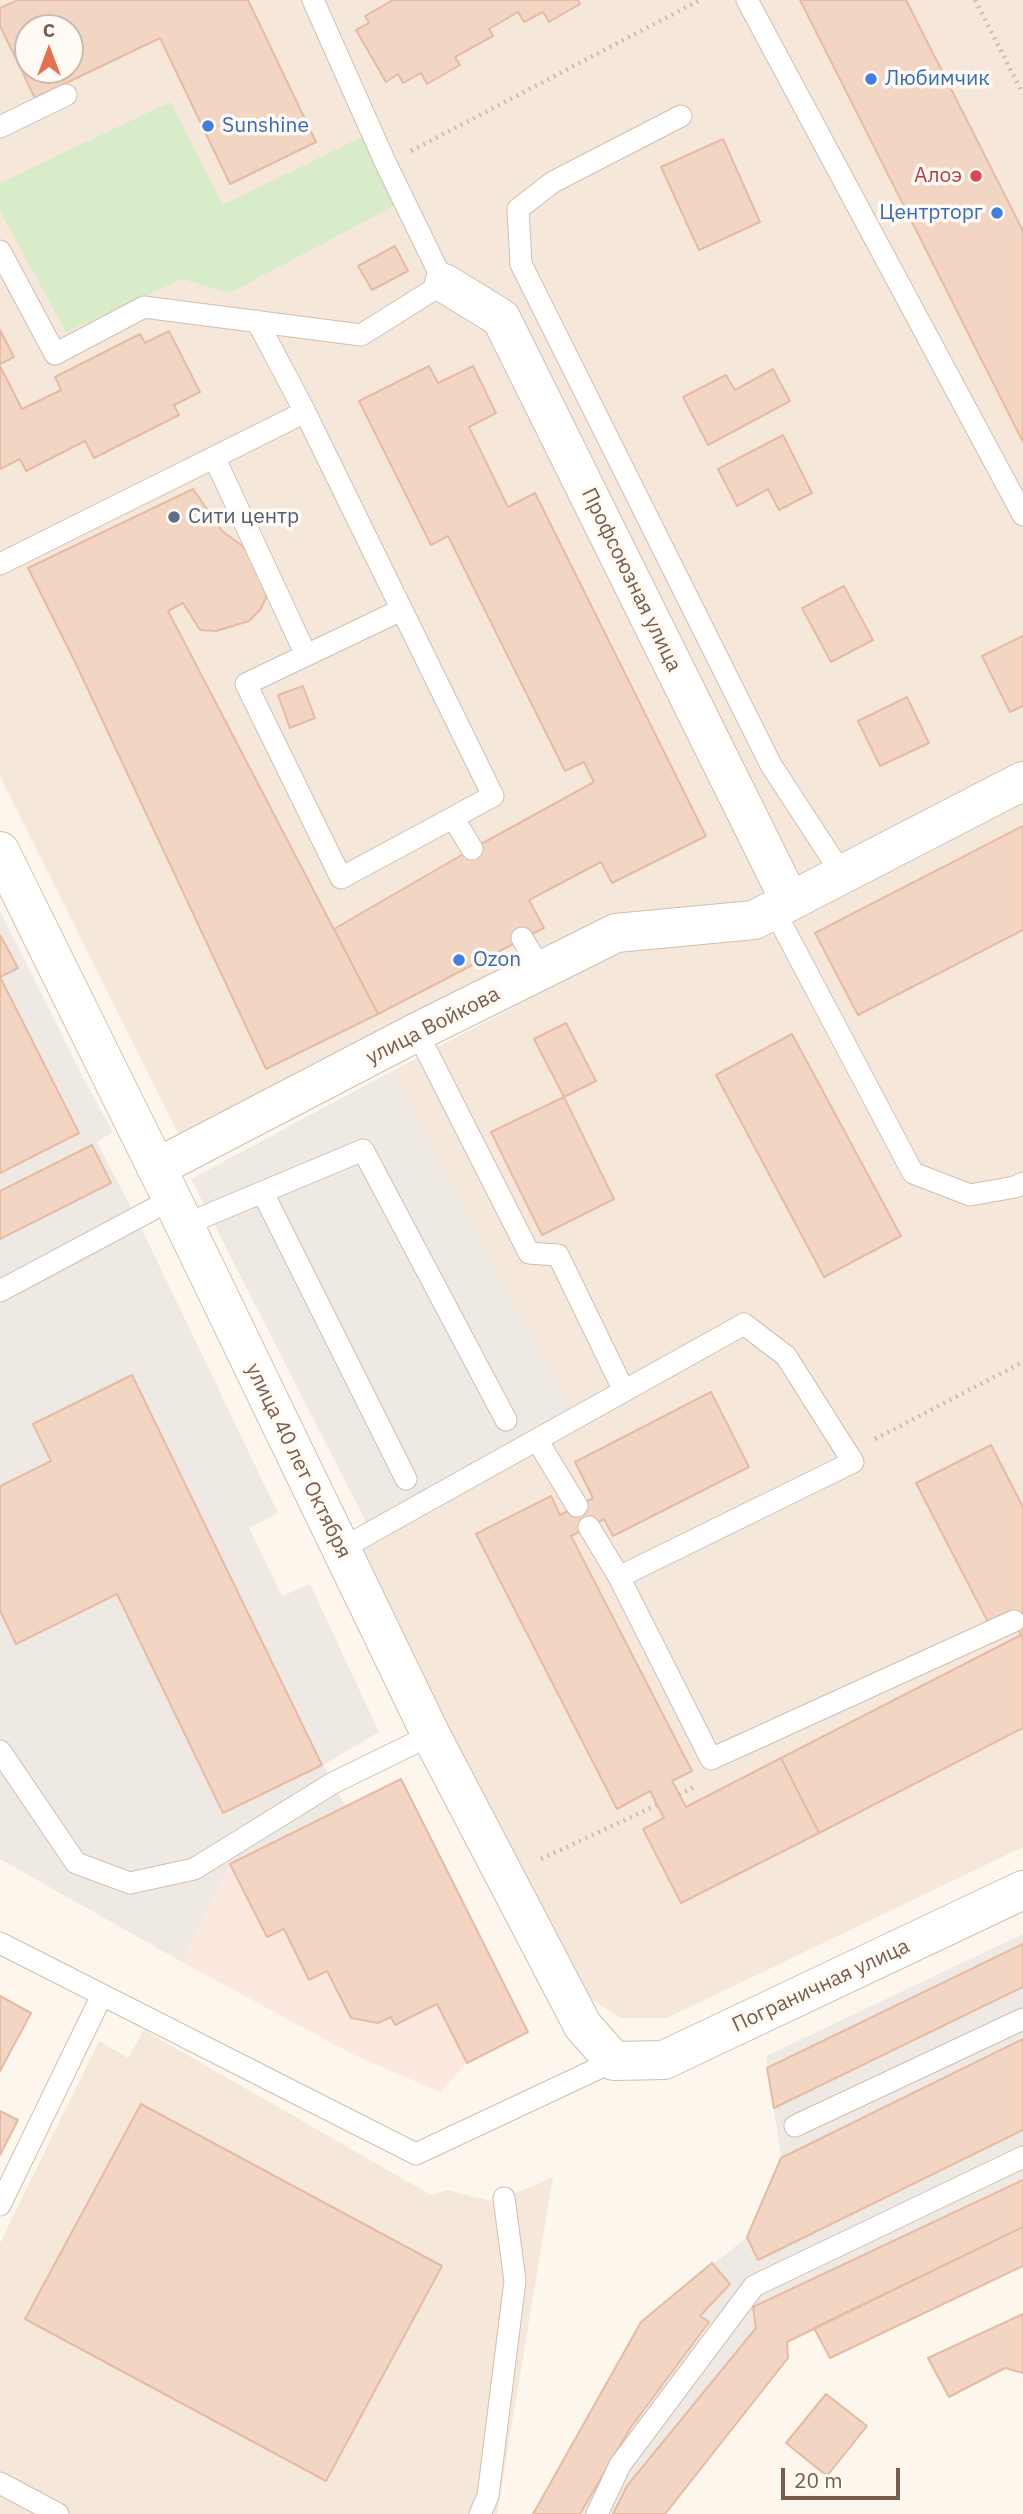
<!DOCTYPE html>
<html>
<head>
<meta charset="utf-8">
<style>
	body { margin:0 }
	#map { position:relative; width:1023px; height:2514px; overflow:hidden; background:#fdf6ec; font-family:"IBM Plex Sans",sans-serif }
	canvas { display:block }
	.north { position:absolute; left:14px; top:14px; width:70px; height:70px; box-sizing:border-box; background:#fffaf3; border:2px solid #cabbb1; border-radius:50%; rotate:0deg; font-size:19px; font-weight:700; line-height:28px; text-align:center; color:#7a5c4d }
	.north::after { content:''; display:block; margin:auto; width:24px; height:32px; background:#e76f51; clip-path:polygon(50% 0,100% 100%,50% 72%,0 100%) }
	.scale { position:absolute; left:781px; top:2468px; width:119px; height:32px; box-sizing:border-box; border:4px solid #7a5c4d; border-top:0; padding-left:9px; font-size:21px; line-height:24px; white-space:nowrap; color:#7a5c4d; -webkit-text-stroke:5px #fffaf3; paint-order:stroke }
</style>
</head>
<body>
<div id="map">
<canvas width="1023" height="2514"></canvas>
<div class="north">С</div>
<div class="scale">20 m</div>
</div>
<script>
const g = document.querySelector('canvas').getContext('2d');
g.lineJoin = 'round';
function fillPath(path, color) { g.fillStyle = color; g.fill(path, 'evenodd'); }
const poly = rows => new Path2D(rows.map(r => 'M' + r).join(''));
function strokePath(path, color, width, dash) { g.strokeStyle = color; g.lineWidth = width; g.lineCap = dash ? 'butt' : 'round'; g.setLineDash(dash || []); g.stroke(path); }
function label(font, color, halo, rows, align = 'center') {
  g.font = font + ' "IBM Plex Sans",sans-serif'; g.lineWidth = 7; g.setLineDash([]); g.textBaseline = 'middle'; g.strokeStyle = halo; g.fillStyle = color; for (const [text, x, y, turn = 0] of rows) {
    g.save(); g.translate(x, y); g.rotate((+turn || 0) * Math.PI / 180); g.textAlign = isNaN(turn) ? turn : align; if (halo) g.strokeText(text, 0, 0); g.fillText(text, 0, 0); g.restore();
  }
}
const residential = poly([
	[0,0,1023,0,1023,1847,667,2018,621,2018,586,1996,357,1550,574,1418,392,1071,520,1004,189,1155,0,776],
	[28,28,70,28,70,70,28,70],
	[144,2030,431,2195,448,2190,496,2202,553,2177,497,2514,0,2514,0,2243,99,2041,128,2058]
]);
const commercial = poly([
	[401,1779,528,2032,467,2063,440,2092,352,2054,182,1962,230,1864]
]);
const industrial = poly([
	[0,911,86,1083,113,1132,97,1142,136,1217,278,1513,249,1528,282,1596,310,1584,379,1732,323,1765,346,1807,230,1864,182,1962,0,1859],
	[392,1071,575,1418,367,1524,191,1179],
	[1023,1934,1023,2227,787,2341,665,2514,533,2514,641,2322,747,2237,781,2158,766,2056]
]);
const green = poly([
	[170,102,223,205,361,137,399,203,230,293,182,279,66,332,0,211,0,183]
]);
const building = poly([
	[18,0,248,0,316,142,230,184,160,38,35,98,0,26,0,8,18,0],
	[28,28,70,28,70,70,28,70,28,28],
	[393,0,578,0,580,4,549,22,543,12,524,22,518,12,489,29,493,36,455,57,460,65,427,84,421,73,403,83,398,74,386,82,356,30,369,23,365,16,393,0],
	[800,0,906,0,1023,231,1023,442,800,0],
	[723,139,760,222,699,250,661,167,723,139],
	[395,246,408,271,372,290,358,266,395,246],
	[0,330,14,357,0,364,0,330],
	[169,331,200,392,174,405,179,415,94,458,85,441,26,471,20,459,0,469,0,366,22,409,61,390,55,377,140,334,145,343,169,331],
	[429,366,438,383,473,366,496,413,469,427,508,507,535,493,706,836,612,883,601,862,529,900,544,928,378,1014,334,929,472,849,594,782,584,762,565,771,448,536,431,545,359,401,429,366],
	[773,369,790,401,708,445,683,397,726,375,735,390,773,369],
	[783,435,812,493,779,510,768,489,737,506,718,469,783,435],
	[193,489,222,531,244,547,263,570,266,598,260,610,249,621,216,631,200,630,183,603,168,611,378,1014,266,1069,76,664,28,568,193,489],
	[844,586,873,640,831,662,802,608,844,586],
	[1023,636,1023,706,1010,712,982,656,1023,636],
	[303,686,315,718,290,728,278,695,303,686],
	[907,697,929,743,880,766,858,721,907,697],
	[1023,826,1023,930,858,1015,815,933,1023,826],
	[0,935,18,968,0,977,79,1133,0,1173,0,935],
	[566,1023,596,1081,564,1097,534,1039,566,1023],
	[792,1034,901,1236,824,1277,716,1075,792,1034],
	[564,1097,614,1199,542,1235,491,1132,564,1097],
	[92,1145,111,1183,0,1239,0,1191,92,1145],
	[132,1375,322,1765,223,1813,117,1594,16,1644,0,1611,0,1486,51,1461,33,1424,132,1375],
	[711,1392,749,1467,613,1536,604,1519,571,1536,692,1771,672,1781,686,1807,781,1758,819,1833,681,1903,643,1829,664,1818,650,1791,617,1809,476,1534,551,1496,560,1515,593,1498,575,1462,711,1392],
	[991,1445,1023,1507,1023,1728,819,1833,781,1758,1021,1635,1009,1611,988,1622,916,1483,991,1445],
	[401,1779,528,2032,467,2063,437,2004,395,2025,391,2017,378,2023,351,2018,327,1971,309,1980,284,1929,267,1937,230,1864,401,1779],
	[1023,1944,1023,1987,774,2108,767,2068,1023,1944],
	[0,1996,31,2013,0,2071,0,1996],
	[1023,2039,1023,2130,758,2260,747,2237,781,2158,1023,2039],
	[141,2104,442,2266,326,2481,25,2319,141,2104],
	[0,2111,18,2120,0,2155,0,2111],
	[1023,2180,1023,2227,787,2342,788,2358,665,2514,613,2514,627,2486,756,2328,753,2307,1023,2180],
	[1023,2227,1023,2266,830,2358,814,2328,1023,2227],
	[712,2263,730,2284,700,2316,709,2322,631,2427,580,2514,533,2514,641,2322,712,2263],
	[1023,2314,1023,2373,1005,2368,949,2397,928,2358,1023,2314],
	[826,2394,867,2426,827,2476,786,2443,826,2394]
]);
const path = poly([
	[975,0,1023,94],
	[411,151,700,0],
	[875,1439,1023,1362],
	[679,1795,697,1785],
	[541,1859,657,1805]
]);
const lane = poly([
	[747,0,1023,515],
	[681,116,553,182,518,209,521,264,771,765,842,874],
	[0,127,66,95],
	[0,251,55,354,144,307,361,335,444,283,386,164,313,0],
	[257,321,305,412,493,796,341,878,246,684,401,610],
	[215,459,306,655],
	[0,564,305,412],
	[454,819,472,849],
	[774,910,913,1173,970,1195,1015,1187,1023,1183],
	[522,938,542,971],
	[417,1032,529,1253,558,1255,624,1391],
	[263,1193,406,1479],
	[184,1225,363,1150,506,1420],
	[0,1291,172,1199],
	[537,1440,577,1506],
	[341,1549,744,1324,786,1356,853,1462,619,1577,589,1527],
	[619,1577,711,1759,1014,1621],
	[0,1751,76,1863,130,1883,194,1869,333,1783,431,1735],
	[0,1943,416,2154,614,2061],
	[795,2126,1023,2019],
	[0,2205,102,1995],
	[0,2483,58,2514],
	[480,2514,488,2496,515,2281,504,2198],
	[597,2514,620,2465,754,2286,1023,2157]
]);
const street = poly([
	[444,283,501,318,790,901],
	[0,851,172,1199,431,1735,583,2026,614,2061,664,2060,1023,1890],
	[156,1168,417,1032,616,933,754,920,1023,781]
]);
const markers = [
	[871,79,7,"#3f7fe0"],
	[208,126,7,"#3f7fe0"],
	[976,176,7,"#e0444e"],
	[997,213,7,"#3f7fe0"],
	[174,517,7,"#5c6f8a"],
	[459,960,7,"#3f7fe0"]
];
const shopNames = [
	["Любимчик",885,79],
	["Sunshine",222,126],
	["Центрторг",983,213,"right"],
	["Ozon",473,960]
];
const healthNames = [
	["Алоэ",962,176]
];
const serviceNames = [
	["Сити центр",188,517]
];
const streetNames = [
	["Профсоюзная улица",631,580,64],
	["улица Войкова",433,1026,-27],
	["улица 40 лет Октября",298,1461,64],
	["Пограничная улица",821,1986,-25]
];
fillPath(residential, '#f5e8da');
fillPath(commercial, '#fde8e0');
fillPath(industrial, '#efe9e4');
fillPath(green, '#d8ecc9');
fillPath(building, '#f3d5c3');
strokePath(building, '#e6bba3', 2);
strokePath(lane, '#d1beb0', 23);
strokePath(street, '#d1beb0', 40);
strokePath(path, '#d9b8a5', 4.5, [2, 5]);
strokePath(lane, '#fff', 21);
strokePath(street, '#fff', 38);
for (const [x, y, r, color] of markers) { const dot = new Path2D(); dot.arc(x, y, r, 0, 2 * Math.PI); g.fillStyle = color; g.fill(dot); strokePath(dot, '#fffaf3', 2.5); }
label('21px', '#366cbe', '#fffaf3', shopNames, 'left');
label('21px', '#be3a42', '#fffaf3', healthNames, 'right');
label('21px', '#4e5e75', '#fffaf3', serviceNames, 'left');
label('21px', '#7a5c4d', '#fffaf3', streetNames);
</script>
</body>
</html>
